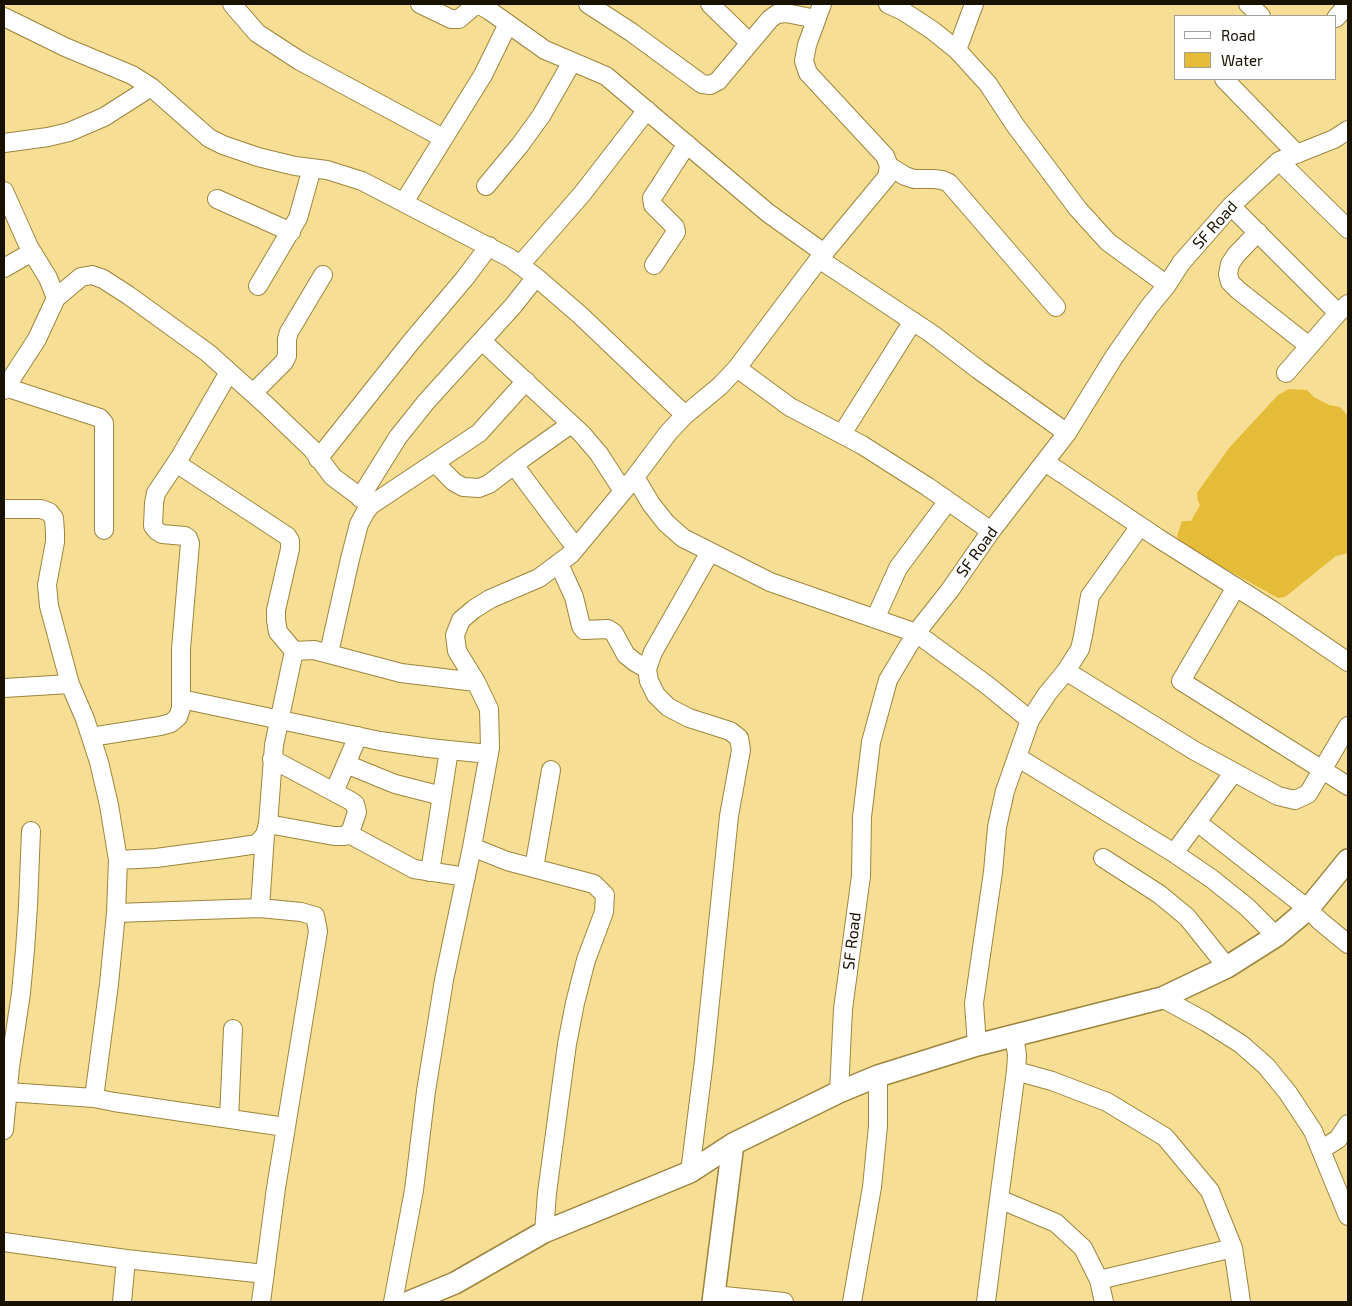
<!DOCTYPE html>
<html>
<head>
<meta charset="utf-8">
<style>
	body { margin:0 }
	#map { position:relative; width:1352px; height:1306px; overflow:hidden; background:#f7de95; font-family:"Exo 2",sans-serif }
	canvas { display:block }
	.frame { position:absolute; inset:0; border:5px solid #181100; pointer-events:none }
	.legend { position:absolute; left:1174px; top:15px; width:162px; height:65px; box-sizing:border-box; background:#fff; border:1px solid #a3a099; margin:0; padding:6px 9px; list-style:none; font-size:15px; color:#181100 }
	.legend li { display:flex; align-items:center; gap:10px; height:25px }
	.legend b { width:25px; border:1px solid #a3a099 }
</style>
</head>
<body>
<div id="map">
<canvas width="1352" height="1306"></canvas>
<div class="frame"></div>
<ul class="legend">
<li><b style="height:6px;background:#fff"></b>Road</li>
<li><b style="height:14px;background:#e4bc38"></b>Water</li>
</ul>
</div>
<script>
const g = document.querySelector('canvas').getContext('2d');
g.lineJoin = 'round';
function fillPath(path, color) { g.fillStyle = color; g.fill(path, 'evenodd'); }
const poly = rows => new Path2D(rows.map(r => 'M' + r).join(''));
function strokePath(path, color, width, dash) { g.strokeStyle = color; g.lineWidth = width; g.lineCap = dash ? 'butt' : 'round'; g.setLineDash(dash || []); g.stroke(path); }
function label(font, color, halo, rows, align = 'center') {
  g.font = font + ' "Exo 2",sans-serif'; g.lineWidth = 4; g.setLineDash([]); g.textBaseline = 'middle'; g.strokeStyle = halo; g.fillStyle = color; for (const [text, x, y, turn = 0] of rows) {
    g.save(); g.translate(x, y); g.rotate((+turn || 0) * Math.PI / 180); g.textAlign = isNaN(turn) ? turn : align; if (halo) g.strokeText(text, 0, 0); g.fillText(text, 0, 0); g.restore();
  }
}
const water = poly([
	[1289,389,1307,390,1314,397,1329,405,1340,407,1348,416,1348,553,1336,556,1285,597,1278,598,1186,547,1179,542,1177,536,1182,521,1191,521,1200,505,1198,501,1197,493,1229,448,1278,395]
]);
const minor = poly([
	[232,4,257,33,300,61,443,138],
	[420,4,451,19,459,19,473,7,480,5,490,11,545,50,606,76,768,213,824,253],
	[588,4,631,32,702,84,710,85,718,81,770,19,777,14,786,13,816,19],
	[710,4,750,43],
	[888,4,903,11,932,30,957,50,988,84,1015,125,1078,209,1108,242,1167,285],
	[1248,4,1261,16],
	[4,17,65,47,132,75,151,87,209,138,223,145,258,157,295,166,327,170,362,181,510,258,536,277,580,315,685,415],
	[1336,18,1348,4],
	[957,50,974,4],
	[1224,79,1297,154],
	[4,143,48,137,69,132,104,117,151,87],
	[1279,161,1348,229],
	[889,166,905,176,914,179,934,179,942,180,949,183,1056,307],
	[486,186,520,145,541,116,572,62],
	[4,191,29,247,48,278,56,298,37,339,4,390],
	[217,199,291,232],
	[404,202,483,75,508,24],
	[1231,206,1338,313],
	[1258,232,1236,255,1230,264,1228,274,1230,282,1238,290,1309,346],
	[819,259,932,334,979,370,1067,433],
	[520,265,582,194,647,110],
	[654,265,676,232,675,227,653,205,652,198,687,144],
	[4,268,32,252],
	[258,286,298,218,312,168],
	[56,298,81,277,92,275,103,279,128,295,208,353,266,405,312,449,333,477,371,505],
	[482,341,582,434,599,454,623,491],
	[737,368,790,407,862,445,928,487,991,531],
	[1286,373,1338,313,1348,304],
	[5,387,100,418,104,423,104,530],
	[253,393,284,362,287,356,287,339,289,332,323,275],
	[842,434,913,321],
	[318,459,411,342,465,278,489,246],
	[1045,462,1158,538,1272,610,1348,662],
	[176,463,287,536,290,541,290,549,276,610,276,620,278,632,294,651],
	[435,463,454,482,463,487,479,488,489,484,523,458,571,424],
	[514,465,576,548],
	[635,477,651,504,666,523,683,538,770,582,916,633,987,685,1030,720],
	[360,498,398,437,426,402,513,306,536,277],
	[4,509,41,509,49,512,54,518,55,532,55,542,47,585,49,606,70,684,85,719,99,762,109,805,118,860,156,858,231,848,257,844,265,835,268,824,274,745,294,651,314,650,401,673,476,682],
	[559,564,574,597,581,626,584,630,608,629,614,633,626,655,635,662,647,669],
	[1236,587,1181,681,1348,786],
	[875,619,898,568,948,501],
	[329,653,350,559,359,524,366,511,371,505,479,433,526,381],
	[1066,671,1080,649,1083,636,1090,596,1140,526],
	[4,688,70,684],
	[181,699,380,741,429,748,489,754],
	[91,737,160,726,171,723,178,717,181,708,181,649,190,543,188,538,185,536,162,534,157,531,153,526,154,503,156,493,180,457,229,372],
	[1017,757,1174,853,1212,879,1247,907,1276,936],
	[346,764,395,784,442,796],
	[334,792,358,736],
	[1197,822,1308,909,1320,921,1348,944],
	[268,824,334,836,345,836,351,830,357,812,355,804,349,800,272,759],
	[349,834,414,869,466,877],
	[472,847,507,861,594,884,605,895,604,912,586,960,575,1003,567,1044,547,1193,544,1232],
	[1174,853,1234,772],
	[1103,858,1159,894,1187,917,1227,967],
	[118,860,116,913,109,984,94,1098,114,1102,285,1127],
	[534,868,551,770],
	[430,872,449,750],
	[260,908,265,835],
	[116,913,260,908,301,912,315,916,318,931,276,1188,261,1302],
	[1162,998,1206,1022,1241,1044,1266,1066,1288,1093,1313,1131,1348,1216],
	[1014,1035,1017,1055,1016,1071,999,1199,1056,1223,1083,1248,1099,1280,1104,1302],
	[977,1045,974,1003,993,872,997,827,1005,791,1030,720,1047,694,1066,671,1195,751,1278,796,1295,800,1308,794,1348,726],
	[1016,1071,1052,1081,1107,1102,1165,1137,1210,1191,1233,1248,1241,1302],
	[8,1092,94,1098],
	[839,1092,843,1009,861,876,862,817,871,742,888,680,916,633,950,590,991,531,1067,433,1114,357,1149,307,1167,285,1181,263,1231,206,1279,161,1334,139,1348,130],
	[229,1119,233,1029],
	[4,1130,10,1067,21,993,25,950,28,906,31,831],
	[1321,1150,1338,1139,1348,1124],
	[690,1172,704,1060,729,816,741,750,739,738,730,731,689,718,668,707,656,695,649,681,647,669,653,652,710,552],
	[4,1242,126,1259,265,1274],
	[1099,1280,1233,1248],
	[714,1295,784,1302],
	[122,1302,126,1259],
	[393,1302,414,1190,426,1091,444,980,472,847,490,748,489,709,476,682,457,651,455,635,461,620,474,609,490,599,539,578,571,554,635,477,668,433,685,415,720,386,737,368,819,259,887,177,889,166,885,156,808,73,804,61,807,45,822,4],
	[852,1302,872,1187,878,1126,878,1076],
	[986,1302,999,1199]
]);
const tertiary = poly([
	[409,1302,455,1283,544,1232,690,1172,733,1144,839,1092,878,1076,977,1045,1162,998,1227,967,1276,936,1308,909,1348,860],
	[713,1302,733,1144]
]);
const streetNames = [
	["SF Road",1215,225,-48],
	["SF Road",977,552,-54],
	["SF Road",852,941,-83]
];
fillPath(water, '#e4bc38');
strokePath(minor, '#9c853d', 20);
strokePath(tertiary, '#9c853d', 24);
strokePath(minor, '#fff', 18);
strokePath(tertiary, '#fff', 21);
label('16px', '#181100', '#fff', streetNames);
</script>
</body>
</html>
